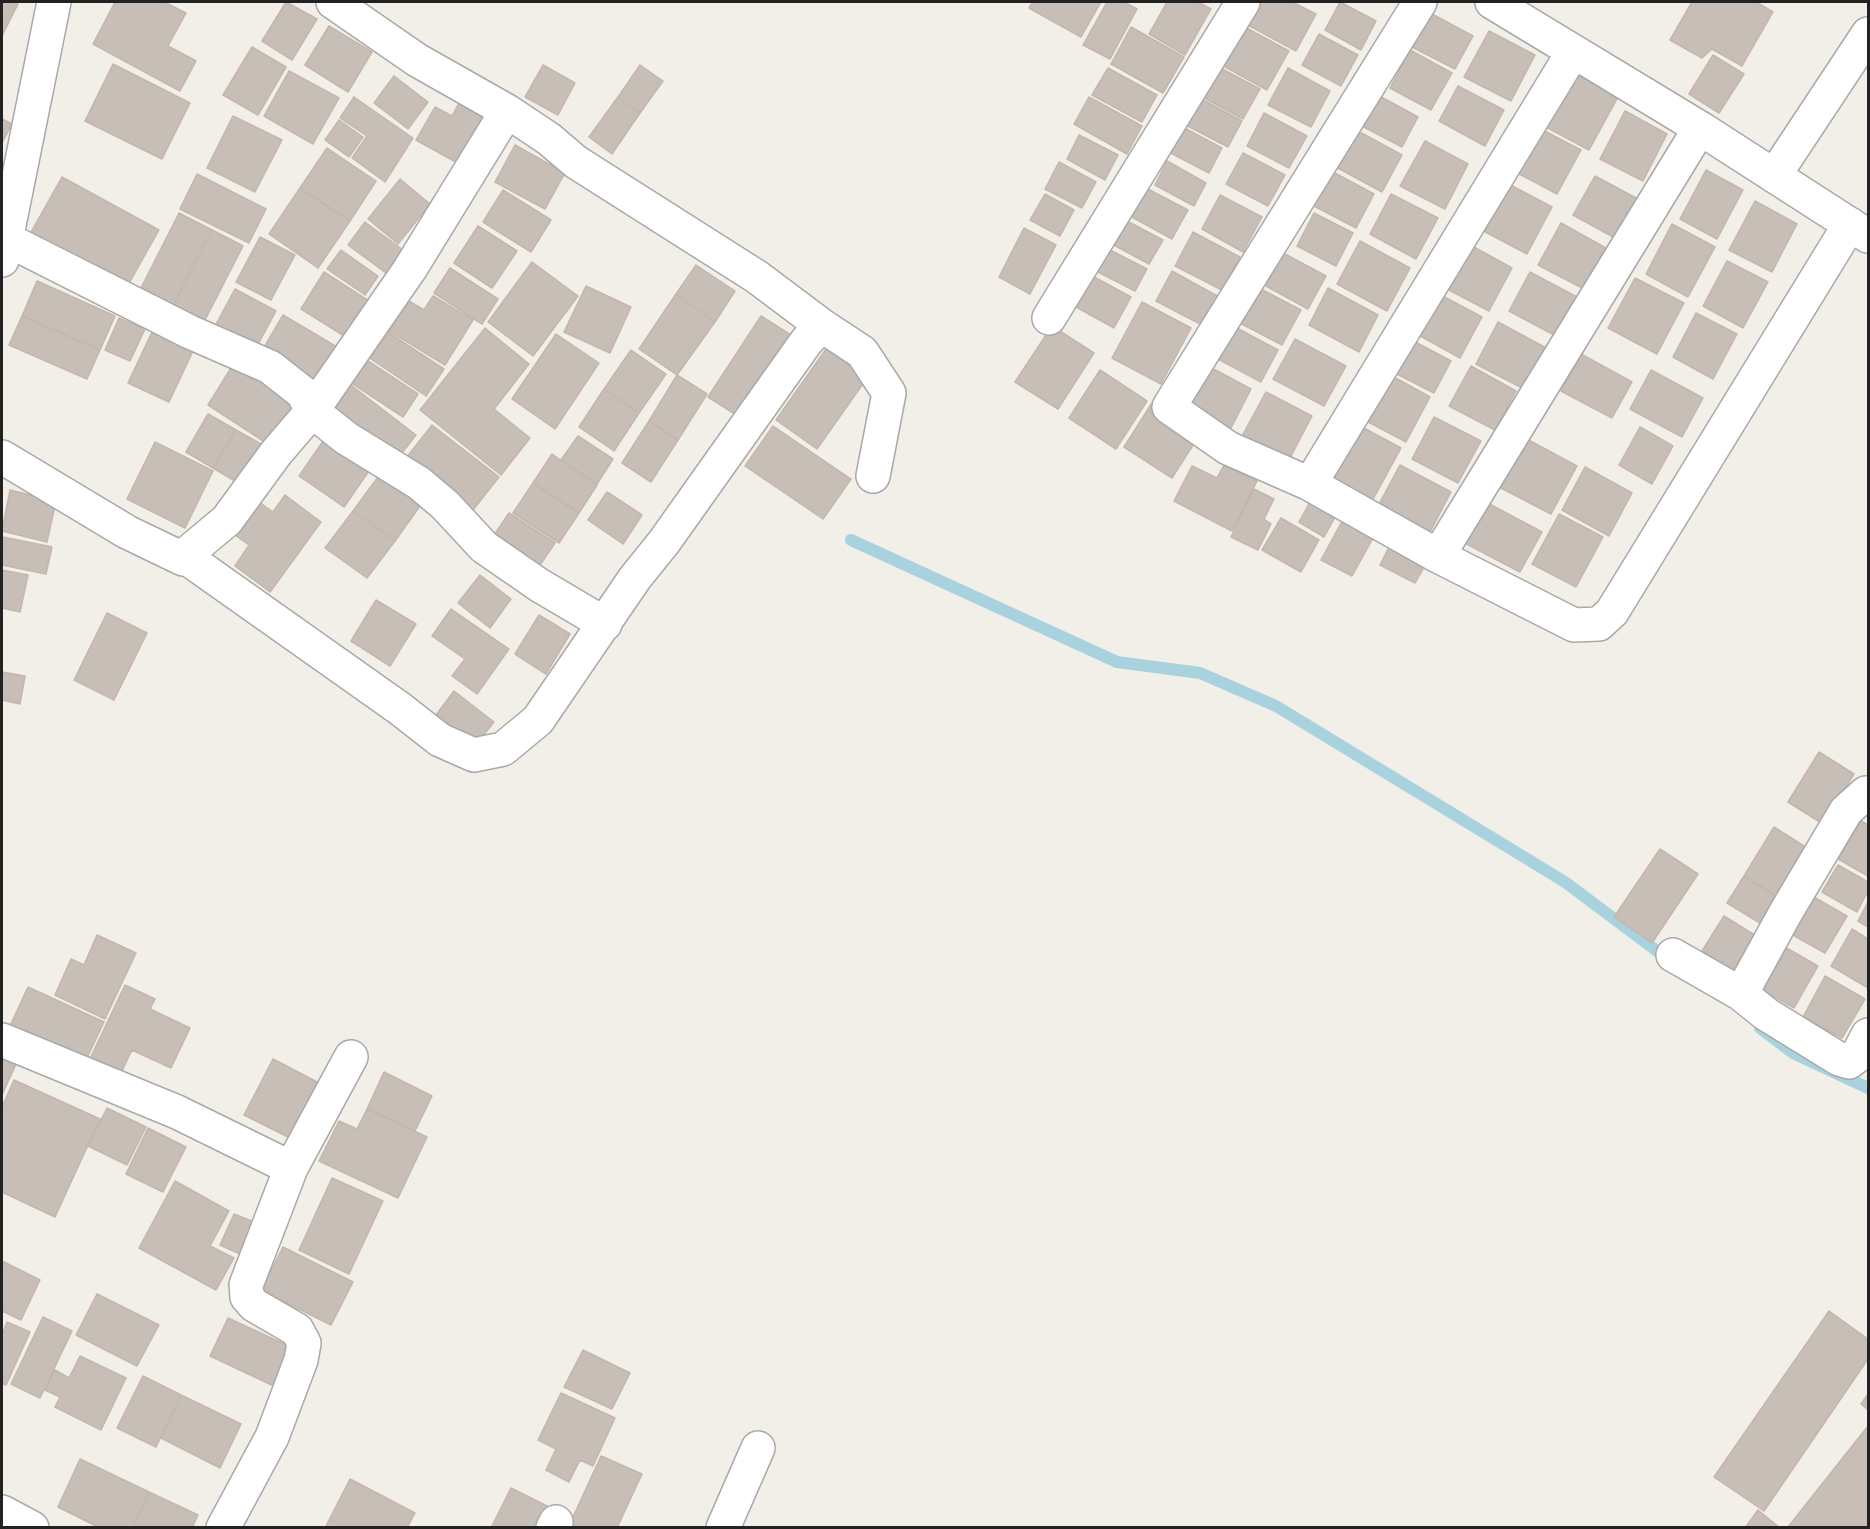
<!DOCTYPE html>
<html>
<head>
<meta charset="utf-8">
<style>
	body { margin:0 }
	#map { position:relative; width:1870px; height:1529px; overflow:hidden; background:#f2efe9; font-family:Lato,sans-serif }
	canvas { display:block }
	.frame { position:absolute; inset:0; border:3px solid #222; pointer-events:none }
</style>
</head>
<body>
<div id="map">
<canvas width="1870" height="1529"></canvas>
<div class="frame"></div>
</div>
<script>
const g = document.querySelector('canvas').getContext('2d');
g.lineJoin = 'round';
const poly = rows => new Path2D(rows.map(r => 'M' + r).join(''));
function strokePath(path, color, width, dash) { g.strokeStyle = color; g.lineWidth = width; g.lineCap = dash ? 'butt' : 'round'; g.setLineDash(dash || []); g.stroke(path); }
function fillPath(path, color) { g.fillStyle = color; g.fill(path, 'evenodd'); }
const stream = poly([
	[851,540,1117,662,1200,673,1276,706,1565,882,1669,960],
	[1760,1028,1793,1053,1868,1088]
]);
const building = poly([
	[2,2,14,2,18,4,2,36,2,2],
	[115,2,164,2,186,13,168,46,196,61,180,91,93,44,115,2],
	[286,2,317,19,292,60,262,41,286,2],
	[1033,2,1101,2,1081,37,1029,8,1033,2],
	[1107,2,1124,2,1137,9,1110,59,1083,45,1107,2],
	[1167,2,1198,2,1211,9,1185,55,1149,34,1167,2],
	[1255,2,1292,2,1316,14,1296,51,1244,23,1255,2],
	[1340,2,1376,21,1361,50,1325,30,1340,2],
	[1692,2,1756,2,1773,12,1742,66,1712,49,1702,58,1670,40,1692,2],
	[1430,13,1473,36,1455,69,1412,47,1430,13],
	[1239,24,1289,51,1267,90,1218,63,1239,24],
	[329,26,372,52,348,92,305,65,329,26],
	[1131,27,1184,57,1163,93,1111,64,1131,27],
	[1489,31,1535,55,1511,101,1464,77,1489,31],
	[1319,34,1358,55,1341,86,1302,65,1319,34],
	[252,47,286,67,258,115,223,95,252,47],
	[1410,50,1452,73,1431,110,1390,88,1410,50],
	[1713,55,1744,74,1719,113,1689,94,1713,55],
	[1211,63,1260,89,1243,119,1195,93,1211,63],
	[113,64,190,103,162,159,85,121,113,64],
	[543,65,575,83,558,115,525,97,543,65],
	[640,65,663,81,640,113,618,97,640,65],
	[1108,68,1157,95,1142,122,1092,95,1108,68],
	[1288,68,1330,91,1311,127,1268,105,1288,68],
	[289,71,339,98,313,144,264,116,289,71],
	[1572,72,1618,97,1589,150,1544,126,1572,72],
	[394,76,428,102,408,129,374,103,394,76],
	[1458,86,1504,110,1485,146,1439,121,1458,86],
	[1374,93,1418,117,1402,147,1358,124,1374,93],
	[464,94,494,110,463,166,416,140,435,107,452,116,464,94],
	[1194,95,1242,121,1228,147,1180,122,1194,95],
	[354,97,413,138,385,182,352,158,367,136,340,118,354,97],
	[618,97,640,113,612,154,589,137,618,97],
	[1089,97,1142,126,1127,154,1074,124,1089,97],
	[1625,111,1667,134,1643,181,1600,159,1625,111],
	[1264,113,1307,136,1289,168,1247,146,1264,113],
	[233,116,282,140,255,192,207,168,233,116],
	[2,119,12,124,2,143,2,119],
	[339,120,363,137,349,157,325,140,339,120],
	[1175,123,1222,148,1209,173,1161,148,1175,123],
	[1533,125,1581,150,1557,194,1510,169,1533,125],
	[1356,130,1402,155,1382,192,1336,167,1356,130],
	[1079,135,1118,155,1105,180,1067,159,1079,135],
	[1425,141,1468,164,1445,209,1400,186,1425,141],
	[515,145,565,173,545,209,495,182,515,145],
	[327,148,376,181,350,221,300,188,327,148],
	[1243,153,1285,175,1268,206,1226,184,1243,153],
	[1167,161,1206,183,1194,206,1155,185,1167,161],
	[1059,162,1096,182,1082,208,1045,189,1059,162],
	[1706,170,1743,190,1717,239,1680,219,1706,170],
	[1333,172,1374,194,1356,228,1314,206,1333,172],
	[197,174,266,209,249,243,180,209,197,174],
	[1595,176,1636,198,1615,238,1573,215,1595,176],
	[62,177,159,230,127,287,30,234,62,177],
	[400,179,430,204,398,244,368,219,400,179],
	[1503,181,1552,207,1527,254,1478,228,1503,181],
	[1144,187,1188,210,1172,239,1130,216,1144,187],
	[300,188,350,221,318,268,269,234,300,188],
	[503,190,551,220,531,252,483,222,503,190],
	[1045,194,1074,210,1060,236,1030,220,1045,194],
	[1391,194,1438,218,1416,259,1370,234,1391,194],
	[1220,195,1262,217,1243,252,1202,229,1220,195],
	[1755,201,1797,224,1772,272,1729,250,1755,201],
	[179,213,212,230,173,306,140,290,179,213],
	[1314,213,1353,233,1336,266,1297,246,1314,213],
	[1125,220,1163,240,1149,264,1112,244,1125,220],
	[365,222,407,253,390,276,348,245,365,222],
	[1561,223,1606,248,1584,289,1538,265,1561,223],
	[1672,224,1715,247,1688,297,1646,274,1672,224],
	[478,226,517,251,492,288,454,263,478,226],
	[1024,228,1056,245,1030,294,999,277,1024,228],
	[212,230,243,246,204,322,173,306,212,230],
	[1193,232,1240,257,1222,290,1175,266,1193,232],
	[260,237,295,255,271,300,236,282,260,237],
	[1360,241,1410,268,1387,311,1337,284,1360,241],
	[1472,246,1512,268,1489,311,1449,290,1472,246],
	[1108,249,1147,269,1135,291,1096,271,1108,249],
	[341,250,378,276,365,295,327,269,341,250],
	[1283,253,1326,276,1308,309,1266,286,1283,253],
	[1727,261,1768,282,1743,328,1703,306,1727,261],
	[532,262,578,296,533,356,488,322,532,262],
	[696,265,735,291,715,322,676,294,696,265],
	[450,268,498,299,482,324,434,293,450,268],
	[1172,271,1219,297,1204,326,1156,301,1172,271],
	[324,272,372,303,349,339,301,309,324,272],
	[1085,272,1131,297,1114,328,1069,303,1085,272],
	[1530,272,1577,297,1556,336,1509,311,1530,272],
	[1635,278,1684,303,1657,354,1608,328,1635,278],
	[37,281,115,316,100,350,22,316,37,281],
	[586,286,631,307,610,353,564,332,586,286],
	[1257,287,1301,310,1282,345,1238,322,1257,287],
	[1328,288,1378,315,1359,352,1309,325,1328,288],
	[235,289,276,311,255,350,214,328,235,289],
	[1437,293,1482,317,1460,358,1415,333,1437,293],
	[397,294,424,310,433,296,473,320,445,365,378,324,397,294],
	[676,294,715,322,677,375,639,349,676,294],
	[1142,302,1191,328,1161,384,1112,358,1142,302],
	[1696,313,1737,334,1713,379,1673,357,1696,313],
	[283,315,337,347,315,383,262,351,283,315],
	[22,316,100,350,87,379,9,345,22,316],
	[761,316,794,337,741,418,708,397,761,316],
	[119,318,145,329,130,361,105,350,119,318],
	[1498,322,1548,349,1526,390,1476,364,1498,322],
	[1052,326,1094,353,1058,409,1015,382,1052,326],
	[380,327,444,369,426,396,362,353,380,327],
	[1235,327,1278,350,1261,382,1218,359,1235,327],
	[485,328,529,364,494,409,530,438,501,475,420,410,485,328],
	[152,332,193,351,169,402,128,383,152,332],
	[556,334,599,363,555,429,512,399,556,334],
	[1404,336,1451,361,1434,393,1387,369,1404,336],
	[1295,339,1346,366,1324,406,1273,379,1295,339],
	[826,349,867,378,817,449,776,420,826,349],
	[631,350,666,374,639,413,604,389,631,350],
	[1581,354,1632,382,1612,418,1561,391,1581,354],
	[359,355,418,394,403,417,344,378,359,355],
	[236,360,297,399,268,444,208,405,236,360],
	[1206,365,1251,389,1227,436,1181,412,1206,365],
	[1471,366,1516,391,1495,430,1449,406,1471,366],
	[1100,370,1147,401,1116,449,1069,418,1100,370],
	[1651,370,1703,398,1682,437,1630,409,1651,370],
	[1383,371,1430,397,1406,442,1359,417,1383,371],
	[677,375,707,394,678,440,649,421,677,375],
	[347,382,416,435,394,463,326,411,347,382],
	[604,389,639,413,614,451,579,427,604,389],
	[1266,392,1312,416,1289,460,1242,436,1266,392],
	[1152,403,1200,434,1172,478,1124,447,1152,403],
	[208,414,236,430,213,468,186,452,208,414],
	[1434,417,1481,441,1458,483,1412,459,1434,417],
	[1349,420,1401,448,1371,503,1319,475,1349,420],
	[649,421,678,440,651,482,622,463,649,421],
	[432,425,499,477,469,515,403,462,432,425],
	[773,426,851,479,823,519,745,466,773,426],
	[1640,427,1673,446,1652,484,1619,465,1640,427],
	[236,430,268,448,245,487,213,468,236,430],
	[328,434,373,465,344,507,299,476,328,434],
	[578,436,613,459,597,484,561,460,578,436],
	[1523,437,1577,466,1551,514,1497,486,1523,437],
	[155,442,213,471,185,528,127,499,155,442],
	[552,454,597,485,579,513,533,483,552,454],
	[1224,465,1257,481,1232,531,1174,501,1192,466,1217,478,1224,465],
	[1400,465,1451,492,1429,534,1378,506,1400,465],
	[1585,467,1632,493,1609,536,1562,510,1585,467],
	[384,469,425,499,395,541,353,511,384,469],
	[533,483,579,513,559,543,513,513,533,483],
	[1254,489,1274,499,1264,519,1271,524,1258,550,1231,537,1254,489],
	[10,490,56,501,47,542,2,531,10,490],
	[1316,491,1342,505,1324,537,1299,522,1316,491],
	[607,492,642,515,623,544,588,520,607,492],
	[285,495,321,522,270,592,235,566,249,545,235,535,259,502,273,512,285,495],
	[1480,499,1542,532,1520,572,1459,540,1480,499],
	[353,511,395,541,367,578,325,548,353,511],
	[509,513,555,543,538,568,492,538,509,513],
	[1346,514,1377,531,1352,576,1321,560,1346,514],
	[1559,514,1603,537,1576,587,1532,564,1559,514],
	[1281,518,1319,540,1301,572,1262,550,1281,518],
	[3,537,52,547,46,574,2,565,3,537],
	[1391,543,1427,562,1415,583,1380,565,1391,543],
	[2,570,28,575,20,612,2,608,2,570],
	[480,575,511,599,490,628,458,603,480,575],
	[376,600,416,624,390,666,351,641,376,600],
	[451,609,509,649,477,694,452,676,465,659,432,636,451,609],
	[107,613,147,633,114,700,74,680,107,613],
	[539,615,570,634,546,674,515,654,539,615],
	[2,672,25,676,20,704,2,700,2,672],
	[454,691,494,722,475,746,436,715,454,691],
	[1819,752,1854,774,1823,824,1788,802,1819,752],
	[1861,821,1868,825,1868,876,1838,859,1861,821],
	[1774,827,1807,848,1776,896,1744,876,1774,827],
	[1660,849,1698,874,1652,943,1614,917,1660,849],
	[1838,865,1868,882,1868,891,1857,912,1822,892,1838,865],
	[1744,876,1776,896,1760,923,1727,903,1744,876],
	[1812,896,1847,916,1825,953,1791,934,1812,896],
	[1868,902,1868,927,1858,921,1868,902],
	[1724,916,1756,936,1734,971,1702,951,1724,916],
	[1852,929,1868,939,1868,988,1831,966,1852,929],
	[97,935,136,953,105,1019,55,995,71,959,84,965,97,935],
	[1783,946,1818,966,1794,1008,1759,988,1783,946],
	[1825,976,1865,999,1842,1038,1803,1017,1825,976],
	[125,985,155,999,150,1009,190,1028,171,1068,132,1050,119,1077,88,1063,125,985],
	[28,987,104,1022,84,1064,9,1028,28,987],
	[2,1055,17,1062,2,1095,2,1055],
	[273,1059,321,1084,292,1139,244,1115,273,1059],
	[384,1072,432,1096,415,1131,367,1109,384,1072],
	[14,1080,100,1119,55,1217,2,1192,2,1107,14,1080],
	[107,1108,146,1127,127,1165,88,1146,107,1108],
	[367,1109,427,1137,398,1198,319,1161,339,1121,357,1129,367,1109],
	[148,1128,186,1147,163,1192,126,1174,148,1128],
	[332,1178,383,1201,349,1274,299,1250,332,1178],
	[175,1181,229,1211,210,1246,234,1258,216,1290,139,1248,175,1181],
	[234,1214,254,1222,240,1254,220,1245,234,1214],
	[283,1247,353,1282,331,1325,261,1290,283,1247],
	[2,1261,40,1280,21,1320,2,1311,2,1261],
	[97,1294,159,1325,137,1366,76,1335,97,1294],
	[1829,1311,1868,1339,1868,1359,1764,1511,1714,1477,1829,1311],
	[43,1317,72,1331,40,1398,11,1384,43,1317],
	[228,1318,293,1348,276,1387,210,1356,228,1318],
	[7,1322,30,1332,6,1385,2,1383,2,1335,7,1322],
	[583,1350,630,1373,612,1409,564,1387,583,1350],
	[80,1356,126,1378,101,1430,55,1407,60,1397,45,1390,55,1370,69,1378,80,1356],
	[143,1376,181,1395,156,1447,117,1428,143,1376],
	[561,1393,615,1418,593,1466,580,1460,569,1482,546,1470,556,1449,538,1440,561,1393],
	[1868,1394,1868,1410,1861,1404,1868,1394],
	[181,1395,241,1424,220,1468,161,1438,181,1395],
	[1868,1426,1868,1528,1789,1528,1788,1527,1868,1426],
	[601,1456,642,1474,617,1528,568,1528,601,1456],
	[80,1459,149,1492,132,1528,100,1528,58,1507,80,1459],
	[350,1479,415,1513,407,1528,325,1528,350,1479],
	[511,1488,553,1509,544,1528,491,1528,511,1488],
	[149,1492,198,1515,192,1528,132,1528,149,1492],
	[1758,1510,1780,1528,1745,1528,1758,1510]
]);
const minor = poly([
	[333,2,417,60,507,111,549,139,576,162,757,277,821,325,862,352,889,393,873,476],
	[1420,2,1169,407,1228,448,1310,484,1438,556,1574,625,1599,624,1612,612,1850,224],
	[1492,2,1700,128,1868,236],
	[1774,176,1868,34],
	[6,239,190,332,270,367,303,393,312,411,346,438,419,483,445,505,484,547,539,585,605,624],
	[2,260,54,2],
	[1049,318,1243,2],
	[2,457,127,532,183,559,184,556,399,708,440,740,474,755,503,749,538,720,635,578,664,542,806,342,821,325],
	[1310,484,1573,52],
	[184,556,227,520,276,453,312,411,410,269,507,111],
	[1438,556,1700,128],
	[1673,955,1741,994,1766,1014,1839,1059,1849,1062,1857,1056,1868,1035],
	[1741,994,1786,912,1846,811,1866,793,1868,793],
	[2,1040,177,1112,291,1168,246,1285,247,1297,254,1305,297,1330,304,1343,301,1360,272,1437,223,1528],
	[291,1168,351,1057],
	[2,1512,32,1528],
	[553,1528,556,1522],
	[723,1528,758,1448]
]);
strokePath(stream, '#a9d2df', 12);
fillPath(building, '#c7bfb7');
strokePath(building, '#c4b6aa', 1.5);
strokePath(minor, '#a9a9a9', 36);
strokePath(minor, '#fff', 33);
</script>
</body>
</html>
